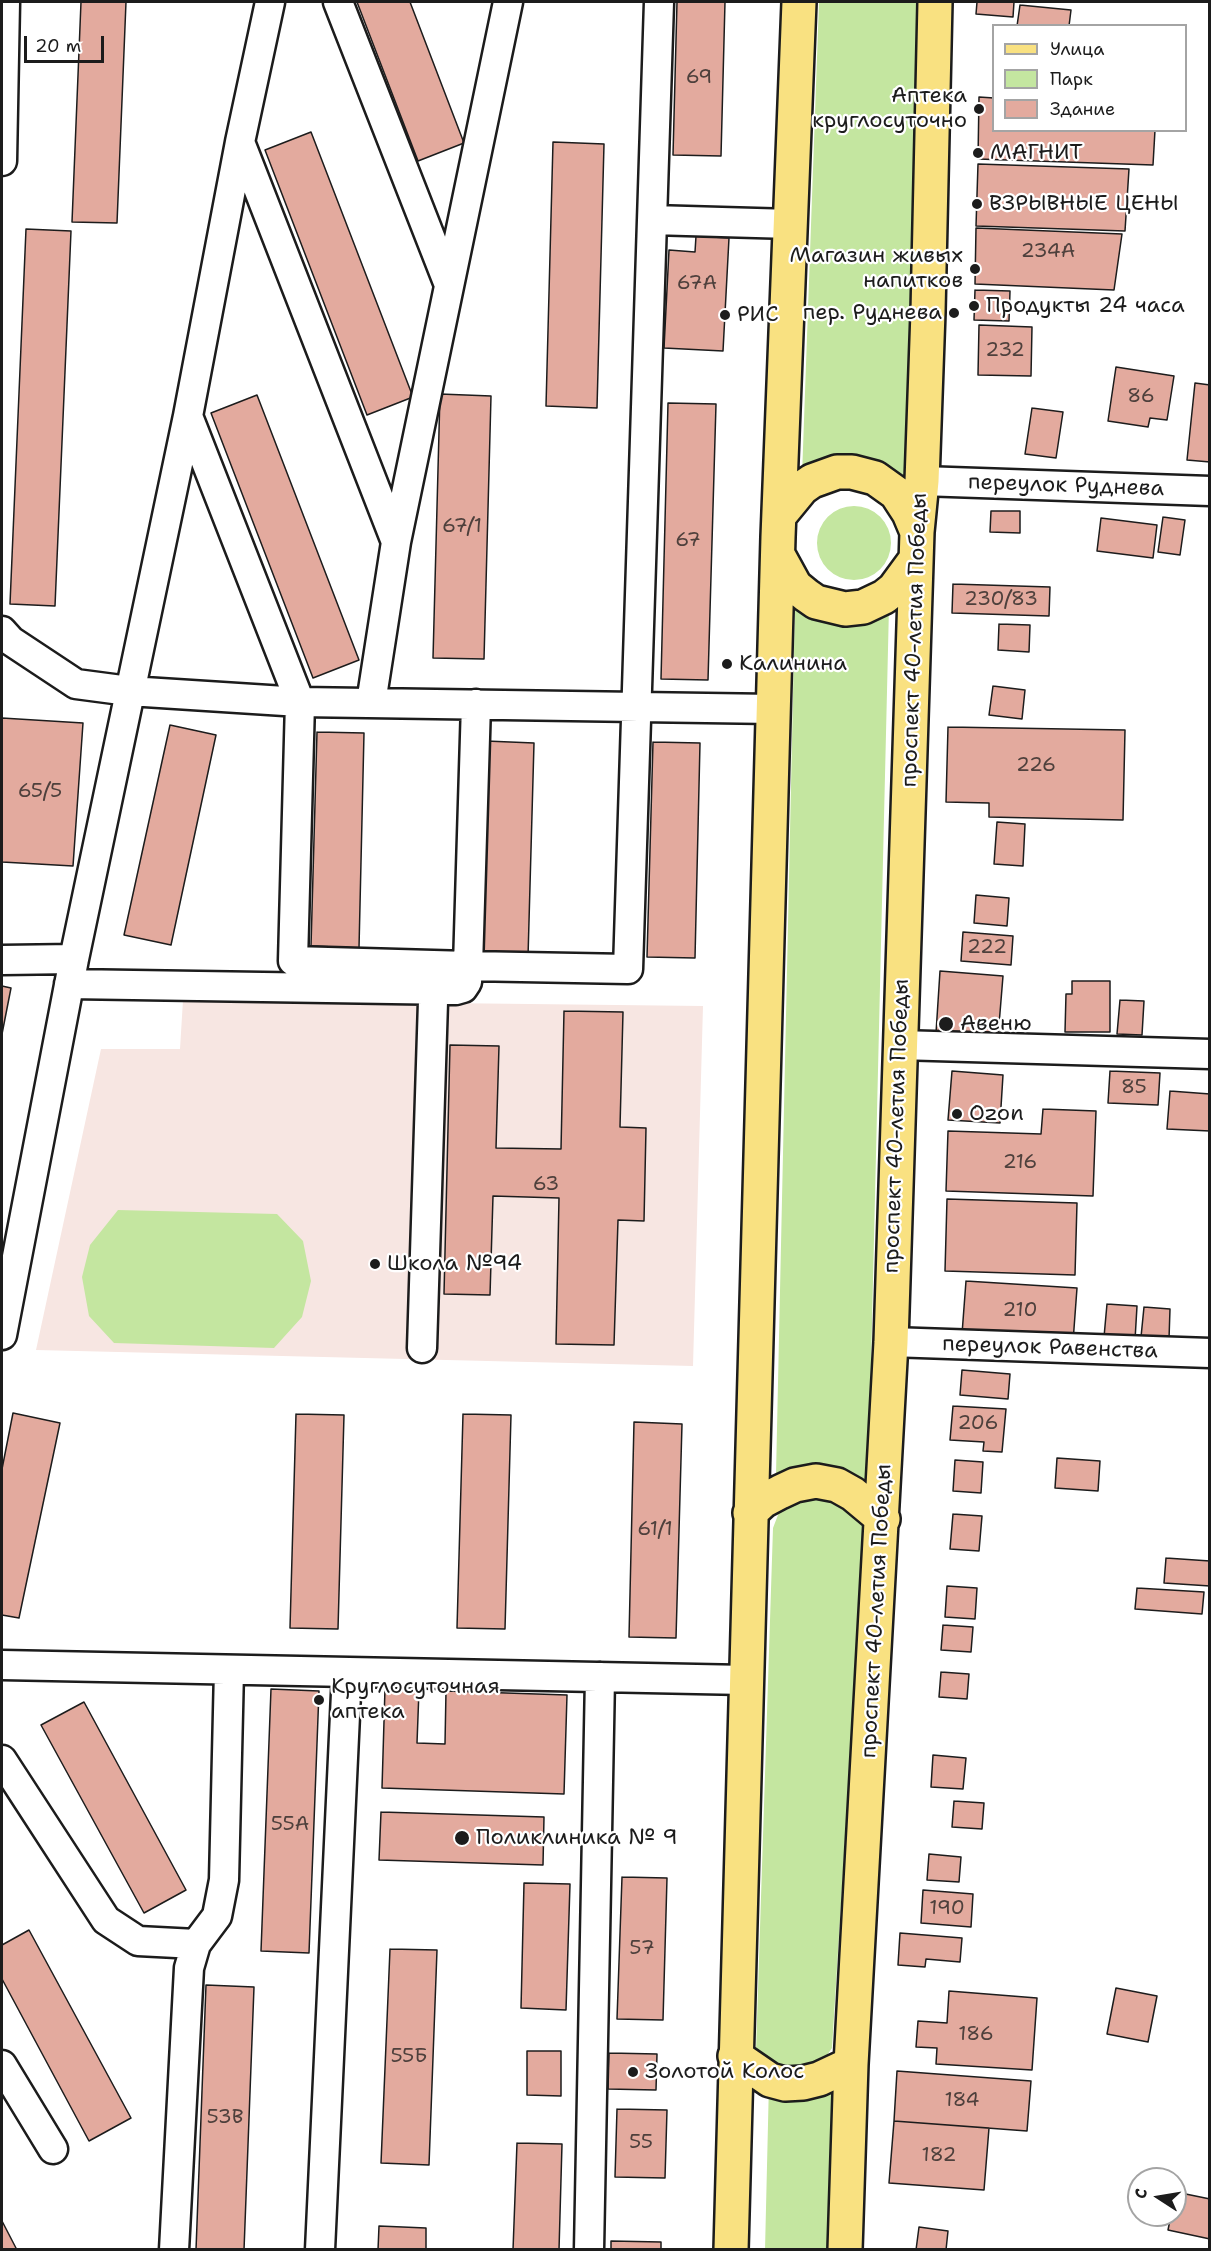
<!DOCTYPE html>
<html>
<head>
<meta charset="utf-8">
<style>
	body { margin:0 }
	#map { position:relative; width:1211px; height:2251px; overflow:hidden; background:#fff; font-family:"Shantell Sans",sans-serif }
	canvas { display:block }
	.frame { position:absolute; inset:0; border:3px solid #1c1c1c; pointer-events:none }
	.legend { position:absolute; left:992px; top:24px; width:195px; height:108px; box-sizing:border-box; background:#fff; border:2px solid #a4a4a4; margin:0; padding:8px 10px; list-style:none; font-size:18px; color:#1c1c1c }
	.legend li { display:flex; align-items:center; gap:12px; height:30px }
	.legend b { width:30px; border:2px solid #a4a4a4 }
	.north { position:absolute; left:1127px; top:2167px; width:60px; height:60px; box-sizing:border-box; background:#fff; border:2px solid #a4a4a4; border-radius:50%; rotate:282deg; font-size:16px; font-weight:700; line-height:24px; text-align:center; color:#1c1c1c }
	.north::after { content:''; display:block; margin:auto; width:21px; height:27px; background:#1c1c1c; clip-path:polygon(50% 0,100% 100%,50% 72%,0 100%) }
	.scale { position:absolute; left:24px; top:36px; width:80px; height:27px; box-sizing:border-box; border:3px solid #1c1c1c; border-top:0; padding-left:8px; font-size:18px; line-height:21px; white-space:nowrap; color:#1c1c1c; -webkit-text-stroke:4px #fff; paint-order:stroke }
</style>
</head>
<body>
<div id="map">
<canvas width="1211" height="2251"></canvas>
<div class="frame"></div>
<ul class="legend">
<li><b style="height:8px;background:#f9e181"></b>Улица</li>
<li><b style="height:16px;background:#c4e6a0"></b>Парк</li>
<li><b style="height:16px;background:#e3aa9e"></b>Здание</li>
</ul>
<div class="north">С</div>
<div class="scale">20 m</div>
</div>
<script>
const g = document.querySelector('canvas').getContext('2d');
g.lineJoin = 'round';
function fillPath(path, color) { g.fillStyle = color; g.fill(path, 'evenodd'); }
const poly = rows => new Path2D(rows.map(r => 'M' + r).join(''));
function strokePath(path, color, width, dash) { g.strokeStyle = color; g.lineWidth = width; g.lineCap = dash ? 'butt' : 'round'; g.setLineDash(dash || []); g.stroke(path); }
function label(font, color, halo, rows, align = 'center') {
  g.font = font + ' "Shantell Sans",sans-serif'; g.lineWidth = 4.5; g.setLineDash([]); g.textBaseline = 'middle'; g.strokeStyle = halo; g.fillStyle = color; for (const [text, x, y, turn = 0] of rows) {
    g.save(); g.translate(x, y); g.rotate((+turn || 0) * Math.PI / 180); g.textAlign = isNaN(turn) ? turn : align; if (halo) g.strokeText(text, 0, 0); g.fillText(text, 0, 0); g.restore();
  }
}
const built = poly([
	[183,1000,703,1006,693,1366,36,1350,101,1049,180,1049]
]);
const green = poly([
	[819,2,919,2,906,482,802,476],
	'817 543a37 37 0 1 1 74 0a37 37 0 1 1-74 0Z',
	[795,602,889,607,868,1491,852,1476,828,1465,803,1466,776,1474],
	[118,1210,277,1214,303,1241,311,1281,302,1317,274,1348,114,1343,89,1316,82,1277,90,1245],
	[816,1492,865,1518,832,2048,823,2061,809,2068,781,2067,756,2051,773,1528,781,1507],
	[769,2082,844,2082,837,2249,765,2250]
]);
const building = poly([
	[81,2,126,2,117,223,72,222,81,2],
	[357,2,410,2,464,143,418,161,357,2],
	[677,2,725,2,721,156,673,155,677,2],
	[977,2,1014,2,1013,17,976,14,977,2],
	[1020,5,1071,10,1069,26,1017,26,1020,5],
	[979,97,994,98,994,130,1155,130,1153,165,978,159,979,97],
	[311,132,413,397,367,415,265,150,311,132],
	[553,142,604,144,597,408,546,406,553,142],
	[978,164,1129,169,1125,231,976,226,978,164],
	[976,228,1122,234,1114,290,975,284,976,228],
	[26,229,71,231,55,606,10,604,26,229],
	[696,236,729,238,723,351,664,348,669,250,695,252,696,236],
	[975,290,1010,291,1009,321,974,320,975,290],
	[979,325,1032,327,1031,376,978,375,979,325],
	[1116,367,1174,376,1167,420,1150,418,1148,427,1108,421,1116,367],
	[1195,383,1210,385,1210,462,1187,460,1195,383],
	[440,394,491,396,484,659,433,658,440,394],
	[257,395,359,660,313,678,211,413,257,395],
	[668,403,716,404,708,680,661,679,668,403],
	[1032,408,1063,412,1056,458,1025,454,1032,408],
	[991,511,1020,511,1020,533,990,532,991,511],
	[1163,517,1185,520,1180,555,1158,552,1163,517],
	[1101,518,1157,525,1153,558,1097,551,1101,518],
	[953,584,1050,587,1049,616,952,613,953,584],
	[999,624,1030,625,1029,652,998,650,999,624],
	[993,686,1025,690,1022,719,989,715,993,686],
	[2,718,83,723,73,866,2,862,2,718],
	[170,725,216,735,171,945,124,935,170,725],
	[948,727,1125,730,1123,820,989,817,989,803,946,802,948,727],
	[317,732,364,733,359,948,311,946,317,732],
	[486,741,534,743,528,957,480,956,486,741],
	[653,742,700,743,695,958,647,957,653,742],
	[997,822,1025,824,1023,866,994,864,997,822],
	[976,895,1009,898,1007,926,974,923,976,895],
	[963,932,1013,936,1011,965,961,961,963,932],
	[940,971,1003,976,998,1037,936,1033,940,971],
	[1072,981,1110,981,1110,1032,1065,1032,1066,994,1072,994,1072,981],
	[2,986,11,988,2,1034,2,986],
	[1120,1000,1144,1001,1142,1035,1117,1034,1120,1000],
	[564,1011,623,1012,620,1127,646,1128,644,1221,618,1220,614,1345,556,1344,559,1198,493,1196,490,1295,444,1294,450,1045,499,1046,496,1148,561,1149,564,1011],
	[952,1071,1003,1075,1000,1123,948,1120,952,1071],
	[1110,1071,1160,1073,1158,1105,1108,1103,1110,1071],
	[1170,1091,1210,1094,1210,1131,1167,1129,1170,1091],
	[1043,1109,1096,1111,1093,1196,946,1191,948,1131,1041,1134,1043,1109],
	[947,1199,1077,1203,1075,1275,945,1271,947,1199],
	[966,1281,1077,1288,1073,1342,962,1334,966,1281],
	[1107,1304,1137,1306,1135,1340,1104,1337,1107,1304],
	[1144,1307,1170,1309,1169,1339,1141,1337,1144,1307],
	[962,1370,1010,1374,1008,1399,960,1395,962,1370],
	[953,1406,1006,1409,1002,1452,983,1451,984,1442,950,1440,953,1406],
	[13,1413,60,1423,19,1618,2,1615,2,1469,13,1413],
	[296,1414,344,1415,338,1629,290,1628,296,1414],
	[463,1414,511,1415,505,1629,457,1628,463,1414],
	[634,1422,682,1424,676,1638,629,1637,634,1422],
	[1057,1458,1100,1461,1098,1491,1055,1488,1057,1458],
	[955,1460,983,1462,981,1493,953,1491,955,1460],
	[953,1514,982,1516,979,1551,950,1549,953,1514],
	[1166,1558,1210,1561,1210,1586,1164,1583,1166,1558],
	[947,1586,977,1588,975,1619,945,1617,947,1586],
	[1137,1588,1204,1592,1202,1614,1135,1609,1137,1588],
	[943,1625,973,1627,971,1652,941,1650,943,1625],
	[941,1672,969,1674,967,1699,939,1697,941,1672],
	[385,1688,419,1690,417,1743,445,1744,446,1691,567,1695,564,1794,382,1788,385,1688],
	[271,1689,319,1691,309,1953,261,1951,271,1689],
	[84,1702,186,1890,144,1913,41,1725,84,1702],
	[933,1755,966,1758,963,1789,931,1787,933,1755],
	[954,1801,984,1803,982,1829,952,1827,954,1801],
	[381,1812,544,1817,543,1865,379,1860,381,1812],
	[929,1854,961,1857,959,1882,927,1880,929,1854],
	[622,1877,667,1878,663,2020,617,2019,622,1877],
	[524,1883,570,1884,566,2010,521,2008,524,1883],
	[923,1890,973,1894,971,1927,921,1923,923,1890],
	[29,1930,131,2118,89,2141,2,1979,2,1945,29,1930],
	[900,1933,962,1938,960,1962,926,1959,925,1967,898,1965,900,1933],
	[390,1949,437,1950,429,2165,381,2163,390,1949],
	[206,1985,254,1987,244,2250,196,2250,206,1985],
	[1116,1988,1157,1996,1148,2042,1107,2034,1116,1988],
	[949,1991,1037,1998,1032,2070,936,2064,937,2048,916,2047,918,2021,947,2023,949,1991],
	[527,2051,561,2051,561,2096,527,2095,527,2051],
	[609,2053,657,2054,656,2090,608,2089,609,2053],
	[897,2071,1031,2081,1027,2131,894,2121,897,2071],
	[617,2109,667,2110,665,2178,615,2177,617,2109],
	[894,2121,989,2128,984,2190,889,2183,894,2121],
	[517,2143,562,2144,559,2250,513,2250,517,2143],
	[1176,2192,1210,2199,1210,2239,1168,2230,1171,2215,1175,2215,1176,2192],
	[2,2221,17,2250,2,2250,2,2221],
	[379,2226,426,2228,426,2250,378,2250,379,2226],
	[919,2227,948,2231,946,2250,916,2250,919,2227],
	[611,2241,661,2242,661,2250,611,2250,611,2241]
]);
const minor = poly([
	[338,2,449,285],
	[240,142,396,542],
	[2,161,5,2],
	[652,220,791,224],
	[188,416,300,702,293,961,468,966,476,704],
	[922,481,1210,491],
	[2,631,11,641,76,684,129,691,300,702,774,709],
	[371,703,396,542,508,2],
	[2,960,74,959],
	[69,984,456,990,463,988,467,982,468,966,628,969,659,2],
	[899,1045,1210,1054],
	[2,1335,74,959,188,416,240,142,270,2],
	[891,1342,1210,1353],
	[422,1348,434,970],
	[2,1665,746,1680],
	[2,1760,106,1920,138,1941,196,1944],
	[2,2065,53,2149],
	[174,2250,189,1968,196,1944,217,1916,224,1880,229,1670],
	[320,2250,347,1672],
	[589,2250,600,1677]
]);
const major = poly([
	[779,516,802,488,812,481,837,472,852,472,875,478,896,493,909,513,917,532],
	[778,555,795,586,806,595,816,602,845,609,863,607,884,597,894,589,916,559],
	[750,1513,763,1501,780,1492,795,1485,816,1481,837,1485,853,1494,883,1519],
	[735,2056,770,2080,785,2084,803,2083,819,2079,851,2064],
	[731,2250,778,537,799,2],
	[845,2250,851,2064,891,1342,917,532,922,481,928,312,935,2]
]);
const markers = [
	[979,109,6,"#1c1c1c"],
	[978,153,6,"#1c1c1c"],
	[977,204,6,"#1c1c1c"],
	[975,269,6,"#1c1c1c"],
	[974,306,6,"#1c1c1c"],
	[954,313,6,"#1c1c1c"],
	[725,315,6,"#1c1c1c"],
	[727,664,6,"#1c1c1c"],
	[946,1024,8,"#1c1c1c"],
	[957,1114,6,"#1c1c1c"],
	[375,1264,6,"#1c1c1c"],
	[319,1700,6,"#1c1c1c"],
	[462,1838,8,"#1c1c1c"],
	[633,2072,6,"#1c1c1c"]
];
const numberNames = [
	["69",699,78],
	["234А",1048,252],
	["67А",697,284],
	["232",1005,351],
	["86",1141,397],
	["67/1",462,527],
	["67",688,541],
	["230/83",1001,600],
	["226",1036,766],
	["65/5",40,792],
	["222",987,948],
	["85",1134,1088],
	["216",1020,1163],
	["63",546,1185],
	["210",1020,1311],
	["206",978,1424],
	["61/1",655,1530],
	["55А",290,1825],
	["190",947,1909],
	["57",642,1949],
	["186",976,2035],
	["55Б",409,2057],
	["184",962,2101],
	["53В",225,2118],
	["55",641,2143],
	["182",939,2156]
];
const poiNames = [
	["Аптека",967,96,"right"],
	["круглосуточно",967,121,"right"],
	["МАГНИТ",990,153],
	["ВЗРЫВНЫЕ ЦЕНЫ",989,204],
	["Магазин живых",963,256,"right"],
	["напитков",963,281,"right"],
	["Продукты 24 часа",986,306],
	["пер. Руднева",942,313,"right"],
	["РИС",737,315],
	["Калинина",739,664],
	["Авеню",960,1024],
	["Ozon",969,1114],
	["Школа №94",387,1264],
	["Круглосуточная",331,1687],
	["аптека",331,1712],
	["Поликлиника № 9",476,1838],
	["Золотой Колос",645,2072]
];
const streetNames = [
	["переулок Руднева",1066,486,2],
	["проспект 40-летия Победы",915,640,-88],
	["проспект 40-летия Победы",897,1126,-88],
	["переулок Равенства",1050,1348,2],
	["проспект 40-летия Победы",877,1611,-87]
];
fillPath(built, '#f7e6e2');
fillPath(green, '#c4e6a0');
fillPath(building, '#e3aa9e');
strokePath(building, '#1c1c1c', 1.5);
strokePath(minor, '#1c1c1c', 33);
strokePath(major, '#1c1c1c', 38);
strokePath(minor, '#fff', 28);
strokePath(major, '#f9e181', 33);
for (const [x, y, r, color] of markers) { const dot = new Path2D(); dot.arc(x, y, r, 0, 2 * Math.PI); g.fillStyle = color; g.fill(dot); strokePath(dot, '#fff', 2); }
label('20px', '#4e403c', null, numberNames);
label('22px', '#1c1c1c', '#fff', poiNames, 'left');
label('22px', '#1c1c1c', '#fff', streetNames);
</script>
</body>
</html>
